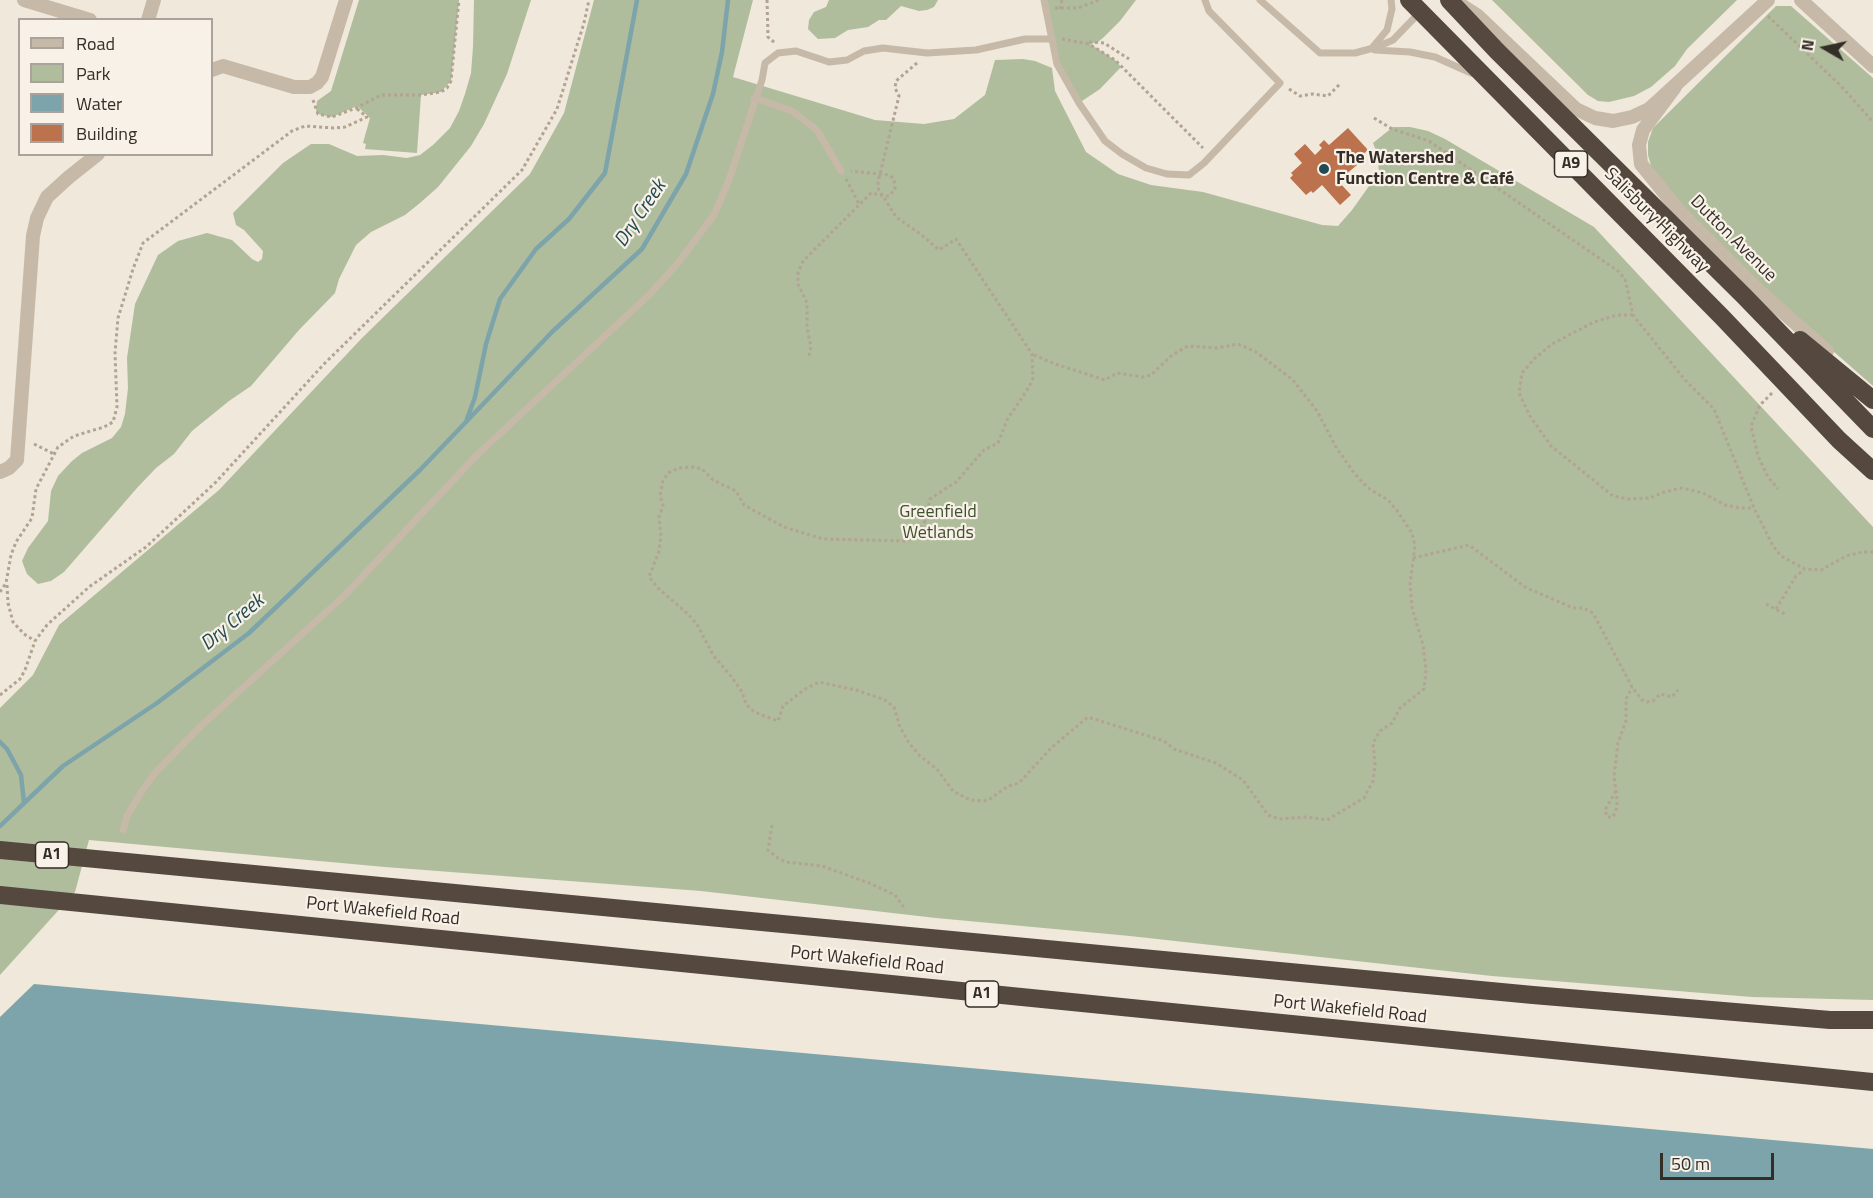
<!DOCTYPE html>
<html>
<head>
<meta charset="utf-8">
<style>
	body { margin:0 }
	#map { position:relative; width:1873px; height:1198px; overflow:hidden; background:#efe8db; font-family:"Titillium Web",sans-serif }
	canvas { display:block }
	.legend { position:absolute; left:18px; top:18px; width:195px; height:138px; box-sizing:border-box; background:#f8f1e7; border:2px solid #aaa39b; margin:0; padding:8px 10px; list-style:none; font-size:18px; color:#342d28 }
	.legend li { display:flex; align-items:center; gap:12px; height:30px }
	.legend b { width:30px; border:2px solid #aaa39b }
	.north { position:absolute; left:1795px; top:18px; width:60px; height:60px; -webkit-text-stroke:4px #f8f1e7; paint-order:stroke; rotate:279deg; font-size:16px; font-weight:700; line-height:24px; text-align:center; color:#342d28 }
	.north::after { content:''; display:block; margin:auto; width:21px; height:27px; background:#342d28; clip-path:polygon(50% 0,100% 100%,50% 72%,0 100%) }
	.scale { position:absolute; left:1660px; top:1153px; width:114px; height:27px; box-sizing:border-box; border:3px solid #342d28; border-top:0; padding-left:8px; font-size:18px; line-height:21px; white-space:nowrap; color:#342d28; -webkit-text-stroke:4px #f8f1e7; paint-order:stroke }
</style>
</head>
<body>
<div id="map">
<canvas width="1873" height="1198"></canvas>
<ul class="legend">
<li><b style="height:8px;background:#c6b9a8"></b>Road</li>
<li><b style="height:16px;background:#afbd9c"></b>Park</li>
<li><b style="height:16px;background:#7da4aa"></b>Water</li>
<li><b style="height:16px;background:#bc724d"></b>Building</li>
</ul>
<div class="north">N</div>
<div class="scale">50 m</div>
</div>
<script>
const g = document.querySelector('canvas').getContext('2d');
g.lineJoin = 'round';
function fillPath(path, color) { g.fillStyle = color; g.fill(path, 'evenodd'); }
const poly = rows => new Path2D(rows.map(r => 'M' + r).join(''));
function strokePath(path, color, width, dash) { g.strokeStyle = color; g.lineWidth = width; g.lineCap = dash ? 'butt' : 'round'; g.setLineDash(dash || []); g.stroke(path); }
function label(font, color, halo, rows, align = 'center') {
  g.font = font + ' "Titillium Web",sans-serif'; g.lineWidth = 4.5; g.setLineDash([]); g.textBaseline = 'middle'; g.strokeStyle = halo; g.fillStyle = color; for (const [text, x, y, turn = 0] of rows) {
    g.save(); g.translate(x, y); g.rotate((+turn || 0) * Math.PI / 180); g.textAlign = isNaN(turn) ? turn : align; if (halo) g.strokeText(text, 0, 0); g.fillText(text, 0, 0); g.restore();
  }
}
const green = poly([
	[359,0,459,0,451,81,441,92,421,95,417,153,365,149,366,144,363,143,370,118,357,106,332,117,318,114,316,110,317,101,331,91],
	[474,0,531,0,507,74,484,124,471,146,438,187,420,203,405,215,371,232,356,245,339,279,335,293,299,330,251,386,229,401,192,431,174,454,156,468,137,488,64,572,51,581,38,584,27,574,22,561,28,548,48,521,51,491,58,476,72,461,82,453,112,438,121,427,125,414,128,388,127,358,135,304,158,255,178,241,207,233,232,240,252,259,258,262,262,259,263,251,244,230,236,225,233,213,283,163,311,144,329,144,357,156,383,155,407,158,420,155,433,145,450,128,459,111,465,94,471,73,473,47],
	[594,0,753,0,733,77,875,120,924,124,954,119,985,95,995,60,1023,59,1035,61,1052,68,1055,91,1086,152,1118,174,1151,185,1203,192,1322,225,1338,226,1352,210,1379,172,1377,153,1373,143,1393,127,1410,127,1428,131,1445,139,1594,227,1873,527,1873,1000,1752,997,1492,976,1130,936,936,918,701,891,385,867,89,840,75,892,0,975,0,708,33,675,59,625,219,490,362,338,530,174,564,113],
	[829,0,938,0,934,7,927,10,919,11,901,6,886,20,879,20,868,27,848,30,835,38,818,39,808,29,809,20,814,12,826,7],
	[1044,0,1136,0,1120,21,1104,37,1098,42,1090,44,1115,60,1121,67,1100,89,1079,103,1057,64],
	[1492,0,1737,0,1687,49,1675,66,1651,87,1634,96,1609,102,1598,101,1588,95],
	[1776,6,1791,6,1873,78,1873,386,1767,293,1677,206,1652,169,1648,155,1648,142,1653,128]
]);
const water = poly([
	[34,984,1873,1149,1873,1198,0,1198,0,1017]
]);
const stream = poly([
	[467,419,475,397,486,344,500,299,536,249,569,219,605,173,637,0],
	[0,742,7,749,21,775,24,803],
	[0,826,63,766,157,703,249,633,420,470,552,332,642,249,686,174,713,94,722,52,728,0]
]);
const building = poly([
	[1348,128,1368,150,1355,162,1357,165,1338,181,1351,195,1340,205,1322,185,1313,193,1311,191,1306,195,1290,178,1293,175,1291,173,1302,163,1294,154,1305,144,1315,155,1322,148,1319,145,1324,140,1329,145]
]);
const path = poly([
	[767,0,768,37,775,43],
	[1055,8,1078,8,1099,0],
	[1060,9,1062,0],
	[1768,16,1841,86,1873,122],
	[1062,39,1089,44,1115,60,1203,148],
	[1089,42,1104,43,1129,59],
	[917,63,896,81,895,88,899,96,878,182,878,188,896,217,923,236,939,250,956,239,1032,354,1033,378,1029,387,1007,420,998,443,984,450,956,482,930,499,925,521,920,531,907,541,823,539,784,527,744,505,736,491,713,480,702,469,693,467,679,468,668,473,663,481,660,495,663,506,659,517,661,536,659,551,649,577,658,588,689,615,698,626,713,655,731,676,742,692,746,704,754,712,778,721,783,706,805,689,819,682,856,690,885,700,894,707,900,727,909,743,920,756,937,769,953,791,970,800,984,801,990,799,1008,786,1019,783,1051,748,1088,717,1164,741,1174,749,1216,763,1243,780,1268,815,1279,819,1307,817,1327,820,1364,798,1373,781,1375,764,1373,743,1380,731,1392,723,1400,708,1424,689,1426,670,1423,645,1412,608,1410,584,1415,546,1412,533,1398,512,1388,500,1368,488,1355,474,1337,449,1317,411,1293,380,1256,352,1238,344,1217,348,1188,346,1172,355,1151,375,1143,377,1117,373,1105,380,1055,364,1032,354],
	[1289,89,1300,96,1313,94,1328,96,1341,83],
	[313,100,318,114,332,117,356,108,381,95,421,95,441,92,447,88,451,81,459,0],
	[1374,118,1392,129,1429,141,1618,271,1625,279,1633,315,1685,380,1714,409,1754,508,1773,546,1781,556,1805,569,1821,570,1846,556,1862,552,1873,552],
	[846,179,859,204],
	[1633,315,1617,315,1594,322,1552,344,1534,359,1522,373,1519,393,1530,416,1551,446,1613,496,1629,499,1650,498,1664,492,1682,488,1703,493,1725,505,1740,508,1754,508],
	[809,356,811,347,807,327,807,303,798,284,798,273,803,261,871,193,885,196,889,196,895,189,894,179,889,175,851,171],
	[1772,393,1760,405,1751,426,1758,456,1768,477,1778,489],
	[34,444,54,454],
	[1413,558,1469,545,1525,587,1573,608,1583,608,1593,613,1632,687,1642,700,1647,702,1653,701,1660,694,1672,697,1678,690],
	[7,585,8,603,13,622,24,634,35,641],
	[0,592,6,583,11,555,16,542,32,518,36,489,58,447,74,436,104,427,113,422,117,407,115,353,118,318,133,269,143,243,292,131,305,126,334,128,345,127,367,117,356,108],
	[1766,604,1785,614],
	[1776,609,1796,576,1804,570],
	[0,695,20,679,25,670,35,641,47,625,89,587,146,547,216,482,324,364,522,170,557,109,584,23,589,0],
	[1616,791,1605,810,1607,817,1613,817,1617,807,1617,800,1614,776,1618,743,1626,721,1626,699,1632,687],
	[772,825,768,850,779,859,786,862,822,866,869,883,895,895,905,909]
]);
const lane = poly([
	[1044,0,1057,64,1079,103,1105,141,1122,154,1146,168,1167,174,1189,175,1204,163,1280,83,1209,11,1205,0],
	[1260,0,1320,53,1355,53,1377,47,1393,40,1419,13],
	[1372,48,1387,30,1392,9,1391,0],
	[1375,50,1410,52,1435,57,1471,73],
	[754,99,758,99,792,111,817,130,841,171],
	[123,830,127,816,140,794,155,773,202,725,345,595,477,455,649,295,678,263,714,215,729,180,762,80,765,63,778,53,796,51,829,62,847,60,864,51,883,48,927,53,976,50,1025,39,1052,39]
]);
const street = poly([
	[24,0,90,20],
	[1801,0,1873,66],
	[1461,5,1478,16,1576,109,1595,118,1613,121,1632,117,1649,109,1658,101,1768,0],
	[148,20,154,0],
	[212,70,223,66,294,87,310,87,317,83,322,77,346,0],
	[1675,87,1643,130,1639,145,1641,164,1679,211,1760,292,1827,351],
	[0,472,9,468,17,460,33,236,37,218,47,197,69,177,98,154]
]);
const highway = poly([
	[1409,0,1722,317,1839,440,1873,471],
	[1449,0,1497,51,1744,296,1873,429],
	[1800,340,1873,400],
	[0,850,1533,995,1830,1020,1873,1020],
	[0,895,1873,1082]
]);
const markers = [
	[1324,169,6,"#214a52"]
];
const shields = [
	[1571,164,33],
	[52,855,33],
	[982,994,33]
];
const shieldNames = [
	["A9",1571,164],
	["A1",52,855],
	["A1",982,994]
];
const poiNames = [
	["The Watershed",1336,159],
	["Function Centre & Café",1336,180]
];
const streetNames = [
	["Salisbury Highway",1656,221,45],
	["Dutton Avenue",1733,239,45],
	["Port Wakefield Road",383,912,6],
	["Port Wakefield Road",867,961,6],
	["Port Wakefield Road",1350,1010,6]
];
const parkNames = [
	["Greenfield",938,513],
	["Wetlands",938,534]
];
const waterNames = [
	["Dry Creek",641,214,-56],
	["Dry Creek",233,623,-40]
];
fillPath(green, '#afbd9c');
fillPath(water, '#7da4aa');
strokePath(stream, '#7da4aa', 4.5);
fillPath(building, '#bc724d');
strokePath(path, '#b2a393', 3, [3, 3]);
strokePath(lane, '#c6b9a8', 7);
strokePath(street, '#c6b9a8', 14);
strokePath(highway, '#54483f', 18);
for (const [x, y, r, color] of markers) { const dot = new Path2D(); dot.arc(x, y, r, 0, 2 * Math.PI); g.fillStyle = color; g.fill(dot); strokePath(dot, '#f8f1e7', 2); }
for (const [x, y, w] of shields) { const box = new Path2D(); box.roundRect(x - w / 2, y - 13, w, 26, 4.5); g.fillStyle = '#f8f1e7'; g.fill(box); strokePath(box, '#342d28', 1.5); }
label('bold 16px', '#342d28', null, shieldNames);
label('bold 18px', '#342d28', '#f8f1e7', poiNames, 'left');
label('18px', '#342d28', '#f8f1e7', streetNames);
label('18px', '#40502e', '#f8f1e7', parkNames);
label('italic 20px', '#214a52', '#f8f1e7', waterNames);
</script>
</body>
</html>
